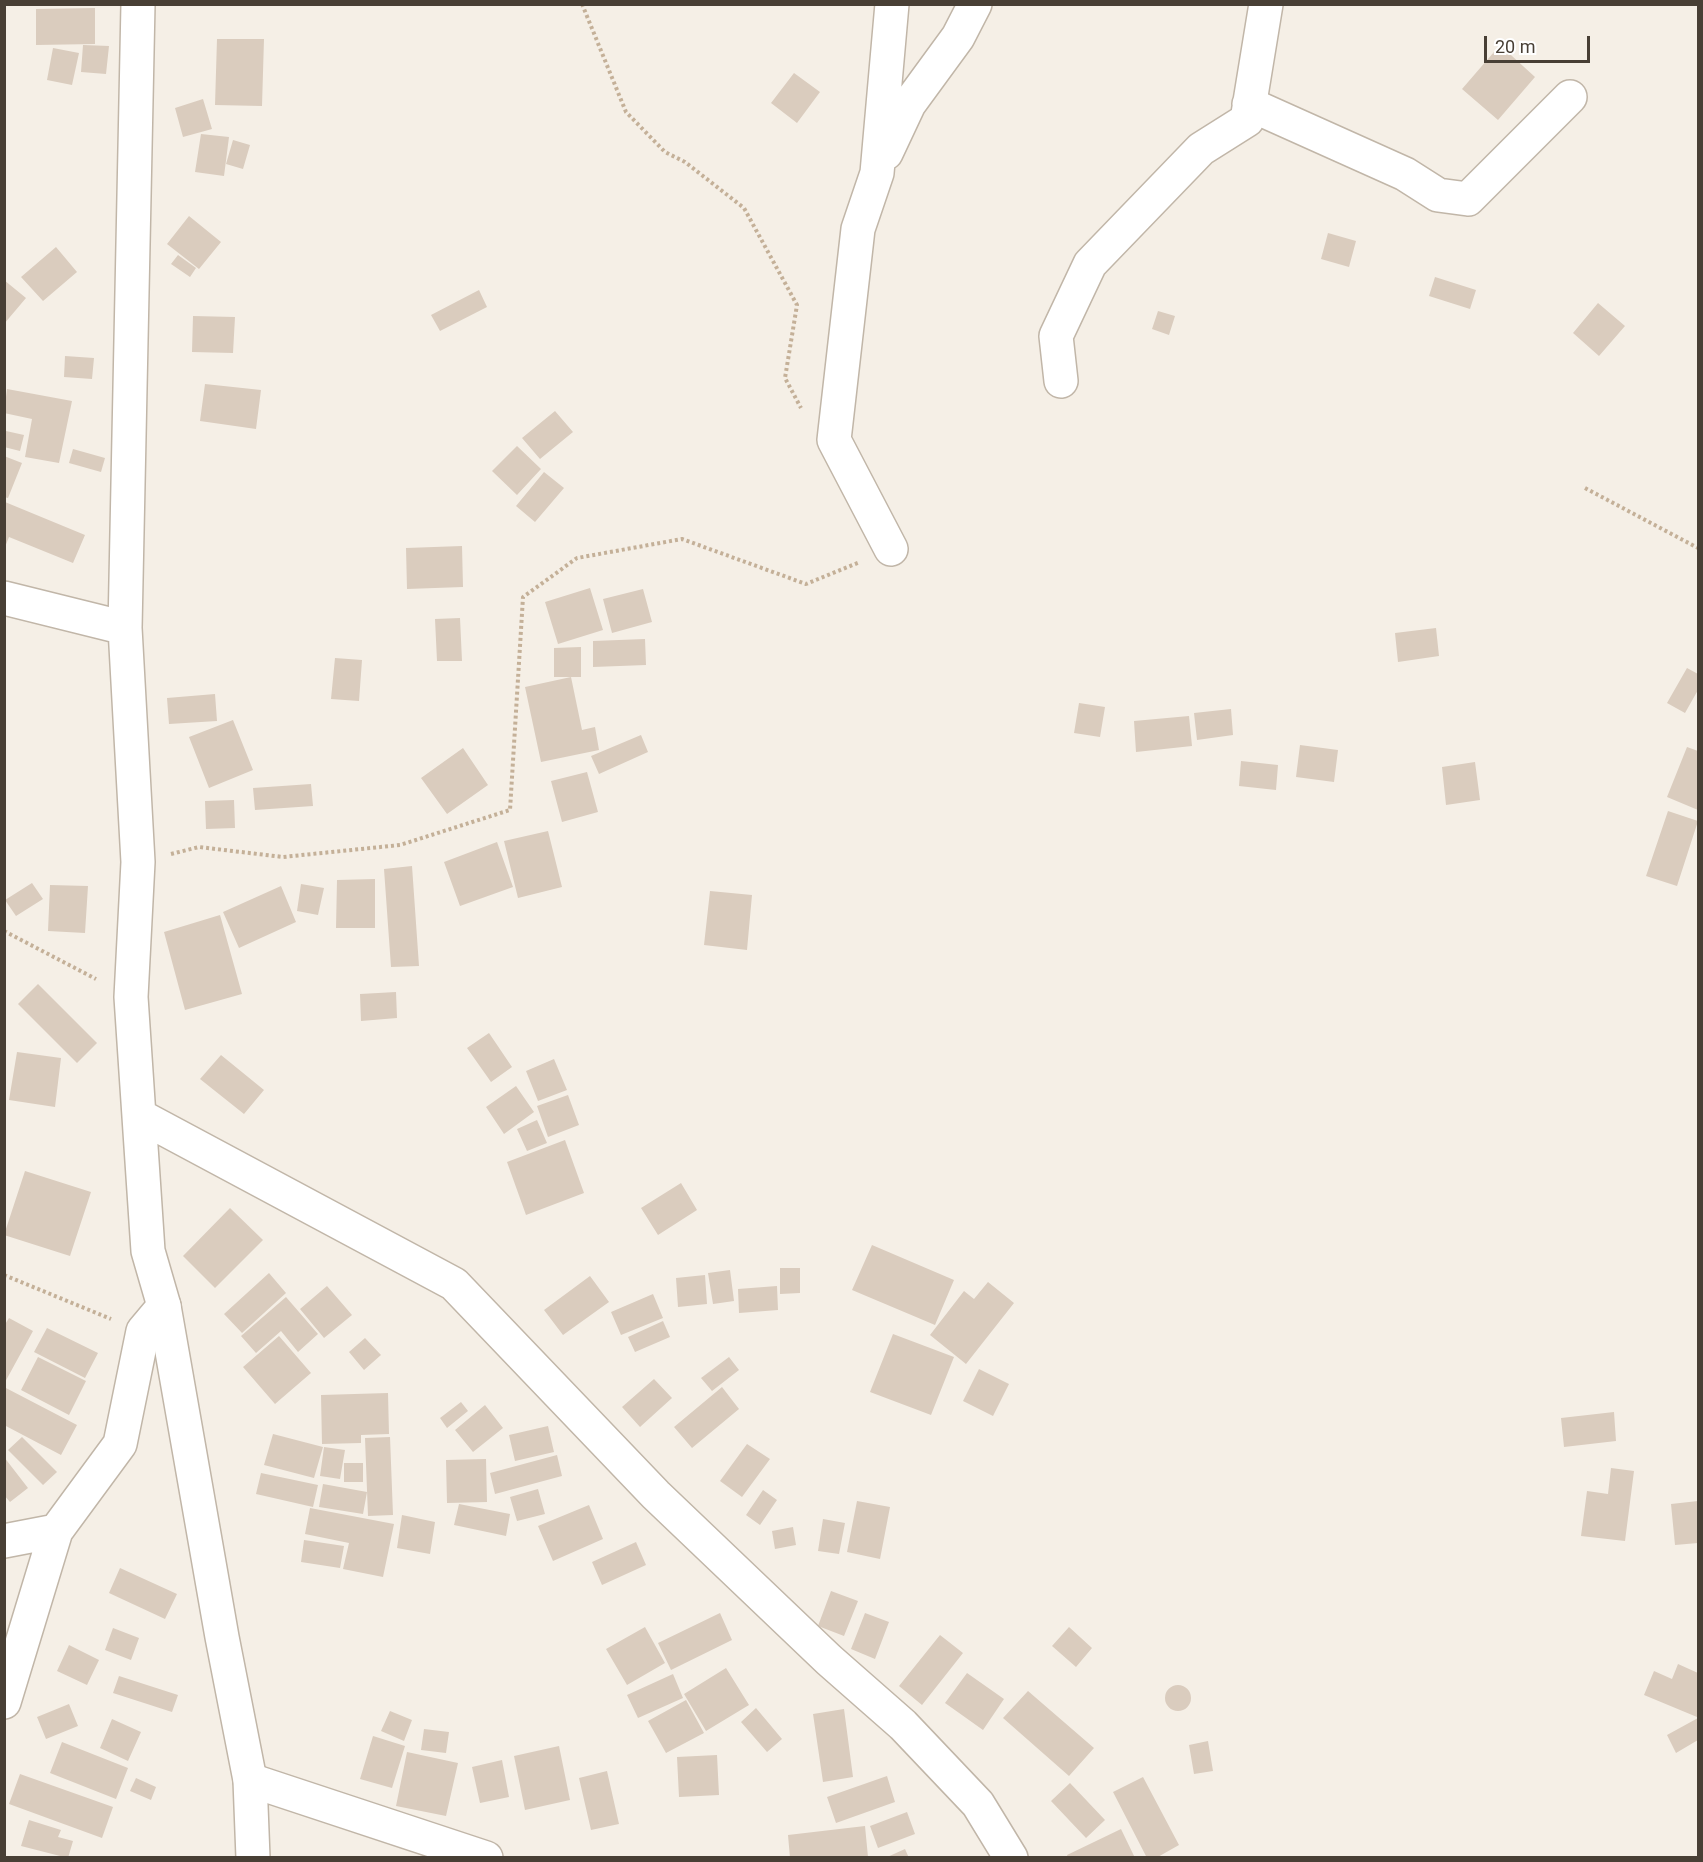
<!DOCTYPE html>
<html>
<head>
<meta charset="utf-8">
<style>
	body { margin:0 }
	#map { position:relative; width:1703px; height:1862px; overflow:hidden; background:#f5efe6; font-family:Roboto,sans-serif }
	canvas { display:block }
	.frame { position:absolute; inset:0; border:6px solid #483f35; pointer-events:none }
	.scale { position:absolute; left:1484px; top:36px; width:106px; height:27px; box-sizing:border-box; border:3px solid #483f35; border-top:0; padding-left:8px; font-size:18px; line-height:21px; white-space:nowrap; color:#483f35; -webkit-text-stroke:4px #fff; paint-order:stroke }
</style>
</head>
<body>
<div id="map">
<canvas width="1703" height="1862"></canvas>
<div class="frame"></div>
<div class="scale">20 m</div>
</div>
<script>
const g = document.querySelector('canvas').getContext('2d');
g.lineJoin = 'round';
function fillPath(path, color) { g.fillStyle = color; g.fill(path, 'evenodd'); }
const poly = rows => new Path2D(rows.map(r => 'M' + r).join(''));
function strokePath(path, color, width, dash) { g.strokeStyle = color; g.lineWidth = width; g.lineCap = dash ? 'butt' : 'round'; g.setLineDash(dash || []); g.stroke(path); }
const building = poly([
	[95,8,95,44,36,45,36,9],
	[217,39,264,39,262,106,215,105],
	[83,45,109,46,106,74,81,72],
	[1500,45,1535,77,1498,120,1462,89],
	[53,48,79,53,72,85,47,80],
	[794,73,820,92,797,123,771,103],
	[203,99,212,129,183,137,175,108],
	[201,134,229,137,224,176,195,172],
	[233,140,250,145,243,169,226,164],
	[189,216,221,242,199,269,167,244],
	[1328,233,1356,241,1349,267,1321,259],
	[56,247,77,272,43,301,21,277],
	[178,255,196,268,190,277,171,264],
	[1435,277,1476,290,1470,309,1429,296],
	[4,280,26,298,4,324],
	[479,290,487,307,440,331,431,315],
	[1598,303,1625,326,1599,356,1573,333],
	[1158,311,1175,316,1169,335,1152,329],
	[193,316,235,317,233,353,192,352],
	[65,356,94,358,92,379,64,377],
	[205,384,261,390,256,429,200,421],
	[7,389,72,401,59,463,25,457,32,419,4,413],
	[555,411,573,432,540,459,522,438],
	[6,431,24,435,20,451,4,447],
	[517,446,541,469,517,495,492,471],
	[73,449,105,458,101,472,69,463],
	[4,456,22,463,8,498,4,497],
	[544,472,564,488,535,522,516,506],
	[5,502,85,535,73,563,9,537,5,547],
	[462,546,463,587,407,589,406,548],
	[590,588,603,630,558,644,545,602],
	[643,589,652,622,612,633,603,599],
	[460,618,462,661,437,661,435,619],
	[1436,628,1439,656,1398,662,1395,633],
	[645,639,646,665,593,667,593,641],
	[581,647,581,677,554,677,554,648],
	[335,658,362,660,359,701,331,699],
	[1687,668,1698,674,1698,690,1685,713,1667,703],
	[571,677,582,730,595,727,599,750,541,762,525,687],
	[215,694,217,721,169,724,167,698],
	[1079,703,1105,707,1100,737,1074,733],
	[1231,709,1233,735,1197,740,1194,713],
	[1189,716,1192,746,1136,752,1134,721],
	[233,720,253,770,209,788,189,737],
	[641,735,648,752,599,774,591,756],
	[1300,745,1338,750,1334,782,1296,777],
	[1687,747,1698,751,1698,810,1667,797],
	[463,748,488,785,447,814,421,778],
	[1241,761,1278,765,1276,790,1239,786],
	[1475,762,1480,800,1446,805,1442,767],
	[587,772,598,812,562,822,551,781],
	[311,784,313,806,255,810,253,788],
	[234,800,235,828,206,829,205,801],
	[1668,811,1698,821,1677,886,1646,876],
	[548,831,562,887,518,898,504,841],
	[497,842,513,887,460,906,444,862],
	[412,866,419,966,391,967,384,869],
	[375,879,375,928,336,928,337,880],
	[32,883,43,899,16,916,5,900],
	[301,884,324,888,318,915,297,911],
	[50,885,88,886,85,933,48,931],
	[281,886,296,922,239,948,223,912],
	[710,891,752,895,747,950,704,945],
	[220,915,242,994,185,1010,164,932],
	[38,984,97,1043,77,1063,18,1004],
	[396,992,397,1018,361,1021,360,994],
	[489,1033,512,1067,491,1082,467,1048],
	[17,1052,61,1058,55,1107,9,1100],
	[221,1055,264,1090,244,1114,200,1079],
	[554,1059,567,1090,538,1101,526,1071],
	[516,1086,534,1112,504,1134,486,1107],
	[568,1095,579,1125,548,1137,537,1106],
	[537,1120,547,1143,527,1151,517,1129],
	[565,1140,584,1193,526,1215,507,1162],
	[25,1171,91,1192,70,1256,4,1235],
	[681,1183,697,1210,658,1235,641,1208],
	[230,1208,263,1240,215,1288,183,1256],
	[872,1245,954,1280,935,1325,852,1290],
	[780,1268,800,1268,800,1293,780,1294],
	[730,1270,734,1301,713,1304,708,1273],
	[269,1273,286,1293,242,1333,224,1314],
	[705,1275,707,1304,678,1307,676,1278],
	[590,1276,609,1302,563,1335,544,1310],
	[988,1282,1014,1303,966,1364,930,1335,964,1291,974,1299],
	[327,1286,352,1315,324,1338,300,1309],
	[777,1286,778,1310,739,1313,738,1289],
	[653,1294,663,1318,621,1335,611,1312],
	[286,1297,318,1334,298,1352,281,1331,256,1353,241,1336],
	[9,1318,33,1331,4,1384,4,1326],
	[663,1321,670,1337,635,1352,628,1337],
	[47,1328,98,1353,85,1378,34,1352],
	[893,1334,954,1357,931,1415,870,1392],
	[279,1336,311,1373,275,1404,243,1367],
	[365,1338,381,1355,364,1370,349,1352],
	[38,1357,86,1381,69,1415,21,1390],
	[729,1357,739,1370,712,1391,701,1378],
	[979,1369,1009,1384,993,1416,963,1401],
	[654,1379,672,1398,640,1427,622,1407],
	[4,1387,77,1425,61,1455,4,1425],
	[722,1387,739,1409,692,1448,674,1427],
	[388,1393,389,1434,361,1435,361,1443,322,1444,321,1395],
	[461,1402,468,1411,447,1428,440,1418],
	[485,1405,503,1428,473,1452,455,1430],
	[1614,1412,1616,1441,1564,1447,1561,1418],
	[548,1426,554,1452,515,1461,509,1435],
	[273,1434,323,1447,314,1478,264,1465],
	[22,1437,57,1472,43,1485,8,1450],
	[390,1437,393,1515,368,1516,365,1438],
	[747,1444,770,1459,742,1497,720,1481],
	[324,1447,345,1450,340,1479,320,1476],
	[557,1455,562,1476,495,1494,490,1473],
	[4,1457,28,1488,10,1502,4,1495],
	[486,1459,487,1502,447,1503,446,1460],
	[344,1463,363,1463,363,1482,344,1482],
	[1611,1468,1634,1471,1625,1541,1581,1536,1587,1491,1608,1494],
	[261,1473,318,1485,313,1507,256,1494],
	[323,1484,367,1492,363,1514,319,1507],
	[538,1489,545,1514,517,1521,510,1497],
	[763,1490,777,1500,760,1525,746,1515],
	[857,1501,890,1507,880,1559,847,1552],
	[1698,1501,1698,1543,1675,1545,1671,1504],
	[459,1504,510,1514,506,1536,454,1525],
	[589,1505,603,1539,553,1561,538,1526],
	[310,1508,394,1524,383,1577,343,1569,349,1543,305,1534],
	[402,1515,435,1522,430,1554,397,1548],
	[823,1519,845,1523,839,1554,818,1551],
	[793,1527,796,1545,775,1549,772,1531],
	[304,1540,344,1546,340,1568,301,1562],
	[636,1542,646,1565,602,1585,592,1562],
	[120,1568,177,1594,165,1619,109,1593],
	[831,1591,858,1601,844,1636,818,1626],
	[720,1613,732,1640,671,1670,658,1643],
	[865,1613,889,1622,875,1659,851,1649],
	[645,1627,665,1663,627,1685,606,1649],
	[1069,1627,1092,1648,1076,1667,1052,1646],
	[113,1628,139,1638,131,1660,105,1650],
	[940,1635,963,1653,922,1705,899,1686],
	[69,1645,99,1660,87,1685,57,1671],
	[1678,1664,1698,1673,1697,1717,1644,1695,1654,1671,1672,1679],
	[726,1668,749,1705,706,1731,684,1694],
	[967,1673,1004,1699,983,1730,945,1703],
	[673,1674,683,1698,638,1718,627,1695],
	[119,1676,178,1695,172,1712,113,1693],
	'1165 1698a13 13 0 1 1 26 0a13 13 0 1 1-26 0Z',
	[1028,1691,1094,1748,1069,1776,1003,1718],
	[686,1700,704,1733,666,1753,648,1721],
	[69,1704,78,1726,46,1739,37,1717],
	[756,1708,782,1739,767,1752,741,1722],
	[844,1709,853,1777,823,1782,813,1714],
	[390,1711,412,1720,404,1741,381,1731],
	[1698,1718,1698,1740,1676,1753,1667,1735],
	[112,1719,141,1732,128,1761,100,1748],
	[424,1729,449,1732,446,1753,421,1750],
	[373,1736,405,1746,392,1788,360,1779],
	[1208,1741,1213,1771,1194,1774,1189,1745],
	[62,1742,128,1768,116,1799,50,1773],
	[559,1746,570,1800,525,1810,514,1756],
	[407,1752,458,1763,446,1816,396,1806],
	[717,1755,719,1795,679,1797,677,1757],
	[502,1760,509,1797,480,1803,472,1767],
	[607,1771,619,1824,591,1830,579,1778],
	[20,1774,113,1807,102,1838,9,1804],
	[887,1776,895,1802,836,1823,827,1797],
	[1143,1777,1179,1845,1156,1858,1147,1858,1113,1792],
	[136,1778,156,1787,151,1800,130,1791],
	[1070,1783,1105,1820,1086,1838,1051,1801],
	[907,1812,915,1834,878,1848,870,1826],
	[29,1820,61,1830,58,1837,73,1841,68,1858,21,1846],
	[865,1826,868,1857,790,1858,788,1835],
	[1121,1829,1135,1858,1068,1858,1067,1855],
	[905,1849,909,1858,885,1858]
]);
const path = poly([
	[582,4,626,112,665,152,685,162,744,208,797,305,785,378,801,408],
	[1585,488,1698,548],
	[171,854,199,847,283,857,400,845,510,810,523,597,577,558,682,539,806,584,860,562],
	[4,931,96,979],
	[4,1275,111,1319]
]);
const minor = poly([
	[1249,104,1405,174,1438,195,1468,199,1570,97],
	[886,153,909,104,958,37,975,4],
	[1061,381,1056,336,1090,264,1201,149,1247,120,1266,4],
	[891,549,834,440,858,229,877,173,892,4],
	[4,598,125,628],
	[140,1116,454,1284,656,1495,829,1660,903,1725,978,1804,1011,1858],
	[4,1541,56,1531],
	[4,1702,56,1531,120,1444,143,1331,164,1306,148,1251,131,997,138,862,125,628,138,4],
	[250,1780,486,1858]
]);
const tertiary = poly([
	[164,1306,222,1637,250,1780,253,1858]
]);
fillPath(building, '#daccbe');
strokePath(minor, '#c1b6a8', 36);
strokePath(tertiary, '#c1b6a8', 36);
strokePath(path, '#c4b098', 4, [3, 3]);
strokePath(minor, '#fff', 33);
strokePath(tertiary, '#fff', 33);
</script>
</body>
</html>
